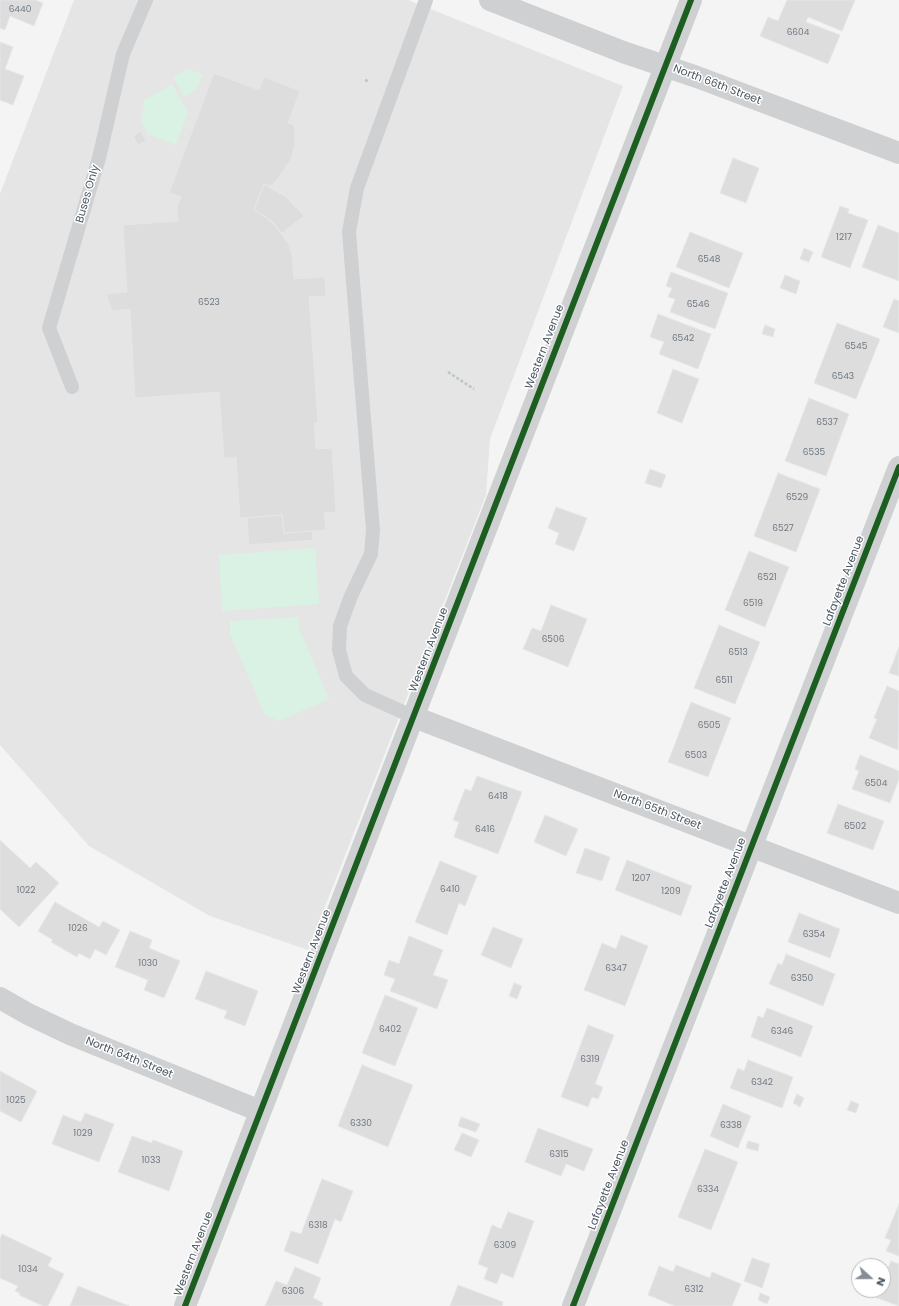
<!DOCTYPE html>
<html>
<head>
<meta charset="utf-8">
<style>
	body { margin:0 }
	#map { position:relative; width:899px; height:1306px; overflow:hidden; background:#f4f4f4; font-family:Poppins,sans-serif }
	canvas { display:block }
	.north { position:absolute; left:851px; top:1258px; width:40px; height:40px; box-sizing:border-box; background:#fff; border:1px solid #b7bbc0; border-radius:50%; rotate:111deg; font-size:11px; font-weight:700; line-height:16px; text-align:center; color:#4a5661 }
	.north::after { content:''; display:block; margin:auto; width:14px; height:18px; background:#868d94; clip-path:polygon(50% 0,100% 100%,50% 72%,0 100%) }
</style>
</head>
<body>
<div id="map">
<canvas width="899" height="1306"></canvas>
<div class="north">N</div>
</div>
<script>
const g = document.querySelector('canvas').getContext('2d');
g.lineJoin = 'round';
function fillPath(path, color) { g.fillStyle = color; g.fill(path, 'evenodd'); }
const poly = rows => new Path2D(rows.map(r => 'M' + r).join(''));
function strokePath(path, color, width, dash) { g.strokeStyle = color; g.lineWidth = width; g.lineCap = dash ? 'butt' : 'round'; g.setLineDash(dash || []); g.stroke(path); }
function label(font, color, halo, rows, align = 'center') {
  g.font = font + ' Poppins,sans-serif'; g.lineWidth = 3; g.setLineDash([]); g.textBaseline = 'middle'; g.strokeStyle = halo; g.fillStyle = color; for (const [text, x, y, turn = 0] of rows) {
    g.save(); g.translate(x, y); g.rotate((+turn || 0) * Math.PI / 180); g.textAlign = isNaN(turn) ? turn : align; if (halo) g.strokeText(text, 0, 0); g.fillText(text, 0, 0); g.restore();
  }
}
const education = poly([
	[74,0,408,0,623,86,490,439,486,495,308,950,210,916,89,846,0,745,0,194]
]);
const green = poly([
	[188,69,203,75,197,89,184,97,173,77],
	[172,84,188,112,176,145,147,134,141,119,145,100],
	[315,548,319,604,222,611,219,555],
	[298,617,299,628,329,699,279,721,265,715,230,634,230,621]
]);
const building = poly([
	[0,0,35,0,43,3,34,26,10,16,5,30,0,28,0,0],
	[787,0,855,0,842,31,808,17,806,22,840,35,828,64,760,36,768,17,778,21,787,0],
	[0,42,13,47,5,69,24,76,13,105,0,100,0,42],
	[214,73,259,90,264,77,300,91,288,123,294,125,295,133,295,144,291,159,276,181,270,186,264,184,254,210,273,222,289,245,292,256,294,279,325,277,326,296,309,297,318,423,314,423,316,449,332,448,336,512,324,513,326,530,284,533,282,515,240,518,236,457,224,458,219,392,135,398,130,309,112,311,106,294,127,292,123,225,178,221,177,207,181,197,169,193,214,73],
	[141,131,146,141,138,145,133,136,141,131],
	[733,158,759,168,746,203,720,193,733,158],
	[264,184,286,197,304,216,282,233,265,216,254,210,264,184],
	[840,206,849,209,848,213,868,220,850,268,821,257,840,206],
	[878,225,899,233,899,281,862,267,878,225],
	[690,232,743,253,729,288,676,267,690,232],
	[804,248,813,252,809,262,800,259,804,248],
	[671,272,728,293,715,329,670,312,675,299,668,297,672,288,666,286,671,272],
	[785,275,800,281,796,294,780,288,785,275],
	[894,299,899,301,899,333,883,327,894,299],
	[658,314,711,334,698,369,659,354,664,342,650,337,658,314],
	[837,323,880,339,856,399,814,383,837,323],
	[765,325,775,329,773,337,762,334,765,325],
	[673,369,699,379,682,423,657,413,673,369],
	[809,398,849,414,826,476,785,461,809,398],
	[650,469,666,475,661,488,645,483,650,469],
	[778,473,820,489,796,552,754,536,778,473],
	[556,507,587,518,574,551,555,544,559,533,548,528,556,507],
	[282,515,284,533,312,531,313,540,249,545,247,518,282,515],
	[749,551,789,567,765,627,725,610,749,551],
	[551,605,587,619,568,667,523,649,532,628,541,631,551,605],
	[719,625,760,642,735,704,694,688,719,625],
	[899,647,899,676,889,673,899,647],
	[887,686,899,691,898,750,869,738,877,719,874,718,887,686],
	[691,702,731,718,708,777,668,762,691,702],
	[860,755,899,771,899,779,890,803,852,789,859,771,855,769,860,755],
	[477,776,522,792,498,854,454,837,459,822,453,820,465,789,471,791,477,776],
	[838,804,884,821,873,850,827,833,838,804],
	[545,815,578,829,566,856,534,842,545,815],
	[0,840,30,868,36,862,59,883,19,927,0,909,0,840],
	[585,848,610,857,602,881,576,873,585,848],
	[627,860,692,886,681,916,615,890,627,860],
	[440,861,477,876,465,906,459,903,447,935,415,922,440,861],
	[55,902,99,927,103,921,120,930,106,955,95,949,90,959,79,953,77,957,51,942,53,940,38,931,55,902],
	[799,913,840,929,830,958,788,942,799,913],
	[493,927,523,939,511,968,481,955,493,927],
	[130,931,152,940,149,948,180,961,164,998,144,990,148,980,115,967,130,931],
	[621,935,648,946,625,1006,584,990,602,943,616,949,621,935],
	[409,936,443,950,433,975,448,980,437,1009,390,991,395,979,384,975,389,960,399,964,409,936],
	[786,954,835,974,823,1006,769,984,778,963,782,965,786,954],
	[206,971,258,991,245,1026,224,1018,227,1011,195,999,206,971],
	[514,983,522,986,517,999,509,996,514,983],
	[385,995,418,1008,395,1066,362,1053,385,995],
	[767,1008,813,1026,801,1057,751,1037,758,1016,763,1018,767,1008],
	[588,1025,614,1035,595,1084,603,1087,598,1099,592,1097,588,1107,561,1097,588,1025],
	[748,1060,793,1077,782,1108,730,1088,738,1068,744,1071,748,1060],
	[362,1065,413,1085,388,1147,338,1126,362,1065],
	[0,1071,37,1091,21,1122,0,1111,0,1071],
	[797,1094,804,1098,800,1107,793,1103,797,1094],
	[851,1101,859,1104,856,1113,847,1110,851,1101],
	[723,1104,751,1116,738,1148,710,1136,723,1104],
	[85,1113,114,1124,99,1162,52,1144,63,1115,81,1122,85,1113],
	[461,1117,480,1124,476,1132,458,1126,461,1117],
	[538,1128,593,1149,584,1171,566,1164,561,1176,525,1162,538,1128],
	[462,1133,479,1140,471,1157,454,1150,462,1133],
	[132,1136,152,1143,153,1140,183,1151,169,1191,118,1172,132,1136],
	[748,1141,759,1144,758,1151,746,1148,748,1141],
	[705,1149,738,1162,711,1230,678,1217,705,1149],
	[322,1179,353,1191,341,1222,335,1219,318,1264,284,1251,291,1231,301,1234,322,1179],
	[899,1204,899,1256,886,1251,891,1240,885,1238,899,1204],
	[508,1212,534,1221,513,1278,501,1273,497,1284,484,1279,488,1268,478,1264,492,1225,501,1229,508,1212],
	[2,1234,52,1258,48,1266,64,1274,48,1306,43,1306,19,1295,20,1293,15,1291,18,1286,0,1278,0,1239,2,1234],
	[752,1258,770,1264,762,1288,744,1281,752,1258],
	[891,1261,899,1264,899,1306,866,1294,867,1290,883,1290,883,1281,891,1261],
	[676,1265,710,1278,712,1272,741,1284,732,1306,675,1306,648,1295,659,1266,673,1272,676,1265],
	[295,1267,321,1278,313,1298,323,1303,322,1306,265,1306,276,1281,287,1285,295,1267],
	[458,1285,503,1302,502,1306,450,1306,458,1285],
	[78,1286,129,1306,70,1306,78,1286],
	[760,1293,770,1297,767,1304,758,1300,760,1293]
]);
const path = poly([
	[365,80,368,81],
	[448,372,474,389]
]);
const service = poly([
	[72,387,49,328,99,158,123,54,146,0],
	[414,717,365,695,346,676,339,650,340,626,351,596,371,554,373,530,349,232,357,188,426,0]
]);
const minor = poly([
	[414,717,899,903],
	[0,998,28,1014,70,1034,260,1111],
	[573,1306,899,467]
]);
const tertiary = poly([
	[490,0,623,52,697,77,899,153],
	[185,1306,691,0]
]);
const cycleway = poly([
	[185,1306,691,0],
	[573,1306,899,467]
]);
const numberNames = [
	["6440",20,10],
	["6604",798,33],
	["1217",844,238],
	["6548",709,260],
	["6523",209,303],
	["6546",698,305],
	["6542",683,339],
	["6545",856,347],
	["6543",843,377],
	["6537",827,423],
	["6535",814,453],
	["6529",797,498],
	["6527",783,529],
	["6521",767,578],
	["6519",753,604],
	["6506",553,640],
	["6513",738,653],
	["6511",724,681],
	["6505",709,726],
	["6503",696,756],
	["6504",876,784],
	["6418",498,797],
	["6502",855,827],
	["6416",485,830],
	["1207",641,879],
	["6410",450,890],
	["1022",26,891],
	["1209",671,892],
	["1026",78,929],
	["6354",814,935],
	["1030",148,964],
	["6347",616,969],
	["6350",802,979],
	["6402",390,1030],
	["6346",782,1032],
	["6319",590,1060],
	["6342",762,1083],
	["1025",16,1101],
	["6330",361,1124],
	["6338",731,1126],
	["1029",83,1134],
	["6315",559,1155],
	["1033",151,1161],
	["6334",708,1190],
	["6318",318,1226],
	["6309",505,1246],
	["1034",28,1270],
	["6312",694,1290],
	["6306",293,1292]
];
const streetNames = [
	["North 66th Street",717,85,21],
	["Buses Only",88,194,-74],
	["Western Avenue",545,347,-69],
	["Lafayette Avenue",844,581,-69],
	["Western Avenue",429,650,-69],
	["North 65th Street",657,810,21],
	["Lafayette Avenue",726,883,-69],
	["Western Avenue",312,952,-69],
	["North 64th Street",129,1058,22],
	["Lafayette Avenue",609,1185,-69],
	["Western Avenue",194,1254,-69]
];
fillPath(education, '#e6e5e6');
fillPath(green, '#d9f2e3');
fillPath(building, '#ddddde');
strokePath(building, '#e5e6e7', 1);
strokePath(path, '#bcc7c4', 2.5, [3, 2]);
strokePath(service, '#ced0d2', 14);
strokePath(minor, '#ced0d2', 22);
strokePath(tertiary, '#ced0d2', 22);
strokePath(cycleway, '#1b5e20', 6);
label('9px', '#707881', null, numberNames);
label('11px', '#4a5661', '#fff', streetNames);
</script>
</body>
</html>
